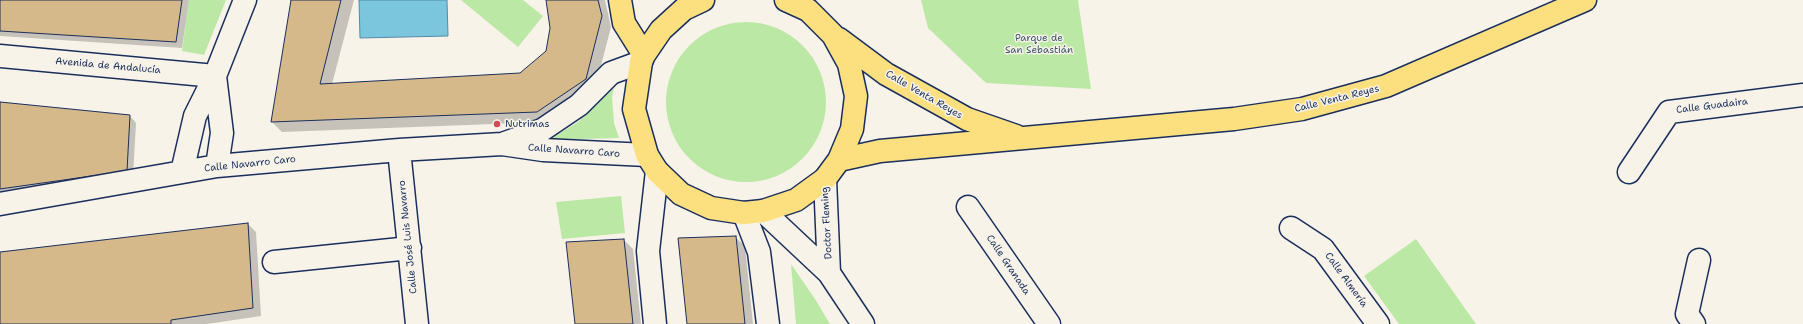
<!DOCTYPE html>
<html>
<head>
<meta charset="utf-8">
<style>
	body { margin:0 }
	canvas { display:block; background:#f7f3e8 }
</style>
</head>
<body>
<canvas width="1803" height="324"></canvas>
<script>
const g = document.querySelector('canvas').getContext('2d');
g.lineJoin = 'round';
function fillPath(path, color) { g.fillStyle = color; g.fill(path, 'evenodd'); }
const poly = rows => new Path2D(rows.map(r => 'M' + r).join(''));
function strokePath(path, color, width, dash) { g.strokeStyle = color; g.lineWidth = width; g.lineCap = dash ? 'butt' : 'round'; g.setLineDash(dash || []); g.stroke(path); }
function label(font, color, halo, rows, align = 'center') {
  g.font = font + ' "Shantell Sans",sans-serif'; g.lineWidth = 3; g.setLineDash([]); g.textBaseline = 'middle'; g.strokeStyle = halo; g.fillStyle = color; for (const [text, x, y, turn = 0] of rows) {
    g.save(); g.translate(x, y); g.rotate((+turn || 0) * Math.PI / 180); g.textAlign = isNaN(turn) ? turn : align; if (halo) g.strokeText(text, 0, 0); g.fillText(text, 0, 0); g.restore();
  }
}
const green = poly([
	[189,0,226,0,204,55,182,51],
	[461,0,523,0,543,16,518,47],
	[921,0,1078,0,1091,89,986,83,928,28],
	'666 102a80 80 0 1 1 160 0a80 80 0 1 1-160 0Z',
	[614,88,612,97,614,123,619,138,549,140,578,122],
	[621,196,625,233,562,239,556,202],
	[1416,239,1476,324,1399,324,1364,276],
	[791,264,815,299,830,324,796,324]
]);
const water = poly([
	[359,0,447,0,448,36,360,38,359,0]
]);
const shadow = poly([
	[0,0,189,0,182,48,0,36],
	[292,0,354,0,332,84,520,74,547,52,551,28,547,0,605,0,611,27,595,89,547,122,282,132,272,122],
	[0,103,130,116,136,123,133,177,0,196],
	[248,224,256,232,261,316,207,324,0,324,0,253],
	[735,237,745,246,753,324,688,324],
	[624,240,633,249,641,324,576,324]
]);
const building = poly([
	[0,0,182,0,176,42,0,31,0,0],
	[291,0,341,0,320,84,520,73,546,51,550,28,546,0,598,0,602,16,586,79,537,112,271,122,291,0],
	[0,102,130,115,127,171,0,189,0,102],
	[248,223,253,308,171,320,171,324,0,324,0,252,248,223],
	[736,236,745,324,687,324,678,238,736,236],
	[624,239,633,324,575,324,566,242,624,239]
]);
const minor = poly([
	[0,56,215,76,245,0],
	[505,143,542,130,579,105,611,73,641,62],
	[399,150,417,324],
	[182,172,195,116,215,76,222,133,217,166],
	[1629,172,1669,112,1803,95],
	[825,179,829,273],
	[0,204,217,166,399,150,502,144,543,150,647,155],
	[968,207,1049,324],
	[763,211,829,273,863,324],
	[744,213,759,252,768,324],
	[1291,228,1323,249,1378,324],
	[274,262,410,248],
	[655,324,648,251,657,171],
	[1694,324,1687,314,1699,260]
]);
const major = poly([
	[620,0,624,23,644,55],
	[703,0,684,9,661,30,644,55,641,62,634,109,647,155,657,171,681,194,711,208,744,213,763,211,796,200,825,179,839,160,852,129,856,96,849,64,833,35,808,10,786,0],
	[839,39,886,74,967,119,1016,136],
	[839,160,880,151,1234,119,1302,109,1386,86,1585,0]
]);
const markers = [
	[497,124,4,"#d1495b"]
];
const parkNames = [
	["Parque de",1039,38],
	["San Sebastián",1039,50]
];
const streetNames = [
	["Avenida de Andalucía",108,66,5],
	["Calle Venta Reyes",924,95,30],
	["Calle Venta Reyes",1337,99,-14],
	["Calle Guadaira",1712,106,-7],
	["Calle Navarro Caro",574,151,4],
	["Calle Navarro Caro",250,164,-6],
	["Doctor Fleming",827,223,-93],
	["Calle José Luis Navarro",408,237,-96],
	["Calle Granada",1008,265,56],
	["Calle Almería",1346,280,54]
];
const poiNames = [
	["Nutrimas",505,124]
];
fillPath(green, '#bce8a5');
fillPath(water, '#7bc6dc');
strokePath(water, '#558aaa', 1);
fillPath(shadow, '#0003');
fillPath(building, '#d5b98a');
strokePath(building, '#1b2f5e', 1);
strokePath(minor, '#1b2f5e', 25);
strokePath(major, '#1b2f5e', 25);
strokePath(minor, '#f7f3e8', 22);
strokePath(major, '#fce080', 22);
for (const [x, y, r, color] of markers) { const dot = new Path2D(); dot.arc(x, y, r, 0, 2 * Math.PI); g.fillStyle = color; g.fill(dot); strokePath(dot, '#f7f3e8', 1.5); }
label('10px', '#3b546c', '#f7f3e8', parkNames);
label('10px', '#1b2f5e', '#f7f3e8', streetNames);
label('10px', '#1b2f5e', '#f7f3e8', poiNames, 'left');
</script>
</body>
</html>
